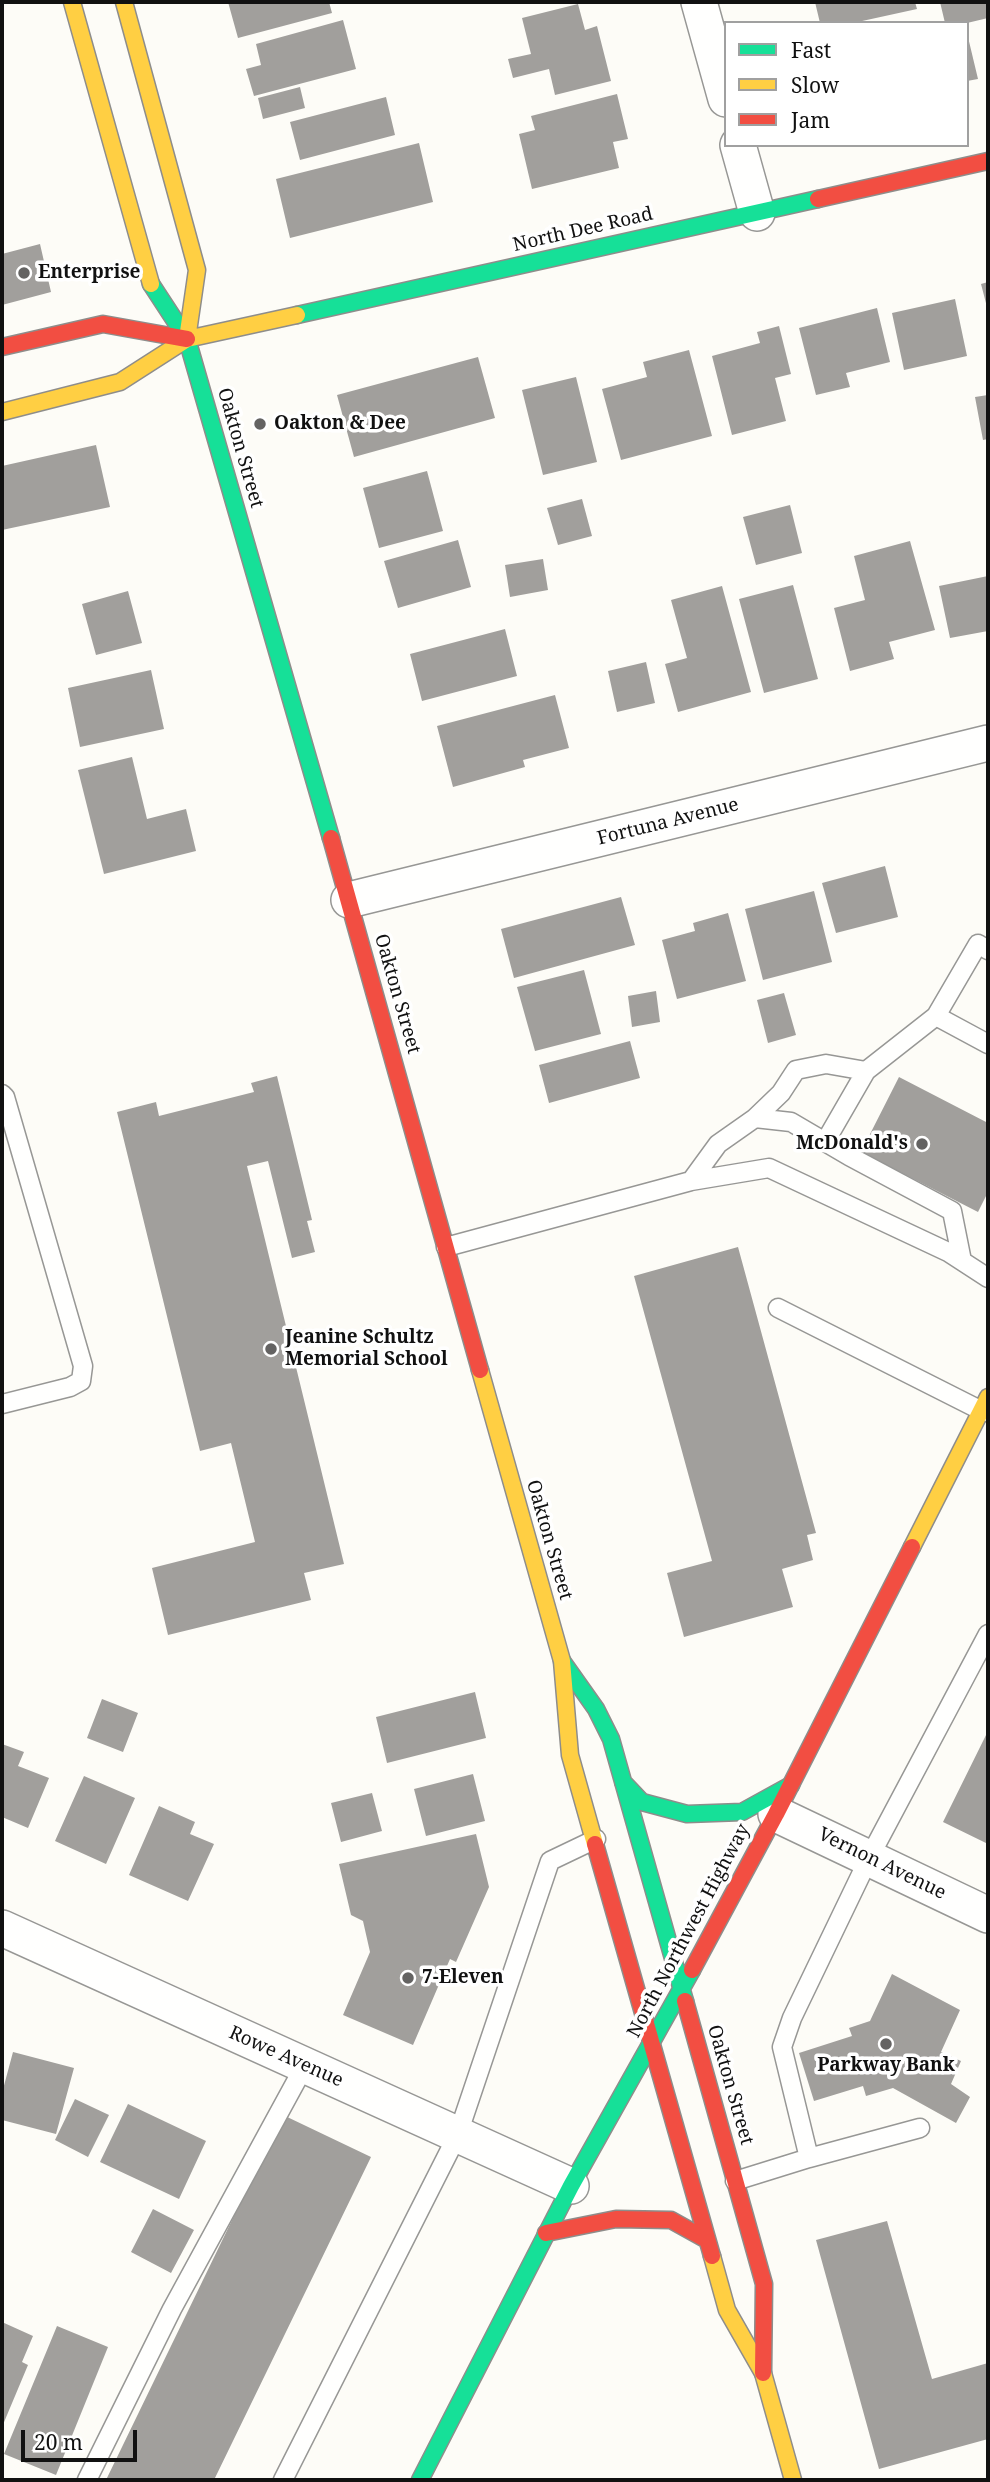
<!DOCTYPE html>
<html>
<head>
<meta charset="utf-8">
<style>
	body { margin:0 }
	#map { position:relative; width:990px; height:2482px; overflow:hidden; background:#fdfcf7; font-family:"Noto Serif",serif }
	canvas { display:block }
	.frame { position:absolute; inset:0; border:4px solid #111; pointer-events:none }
	.legend { position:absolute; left:724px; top:21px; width:245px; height:126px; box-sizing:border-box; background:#fff; border:2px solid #a0a0a0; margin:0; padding:9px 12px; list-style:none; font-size:21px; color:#111 }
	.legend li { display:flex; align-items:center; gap:14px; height:35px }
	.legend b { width:35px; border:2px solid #a0a0a0 }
	.scale { position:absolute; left:21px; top:2430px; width:116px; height:32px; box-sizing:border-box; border:4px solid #111; border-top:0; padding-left:9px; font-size:21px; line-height:24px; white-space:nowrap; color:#111; -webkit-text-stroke:5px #fff; paint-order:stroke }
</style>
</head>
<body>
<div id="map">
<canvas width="990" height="2482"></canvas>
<div class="frame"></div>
<ul class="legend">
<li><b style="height:9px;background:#16e098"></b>Fast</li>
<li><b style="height:9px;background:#ffcf43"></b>Slow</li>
<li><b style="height:9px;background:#f24e42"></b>Jam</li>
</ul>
<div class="scale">20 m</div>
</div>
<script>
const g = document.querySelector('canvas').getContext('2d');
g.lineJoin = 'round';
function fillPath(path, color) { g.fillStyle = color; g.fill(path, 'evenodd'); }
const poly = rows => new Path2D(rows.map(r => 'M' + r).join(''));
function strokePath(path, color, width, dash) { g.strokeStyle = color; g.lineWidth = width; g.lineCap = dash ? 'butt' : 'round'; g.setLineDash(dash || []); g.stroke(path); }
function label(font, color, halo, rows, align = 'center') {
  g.font = font + ' "Noto Serif",serif'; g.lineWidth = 7; g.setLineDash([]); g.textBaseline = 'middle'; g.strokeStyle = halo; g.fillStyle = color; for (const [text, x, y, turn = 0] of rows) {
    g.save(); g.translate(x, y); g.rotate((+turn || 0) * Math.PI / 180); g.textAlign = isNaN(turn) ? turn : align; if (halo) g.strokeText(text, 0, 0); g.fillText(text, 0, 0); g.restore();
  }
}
const building = poly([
	[228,2,329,2,332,13,238,38],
	[815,2,915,2,917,9,853,23,820,23],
	[940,2,987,2,988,18,967,23,945,23],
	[578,4,585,30,597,26,611,81,555,95,549,69,513,78,508,59,531,54,522,18],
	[343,20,356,69,254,96,246,69,261,65,256,44],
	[967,33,978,79,967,81],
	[300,87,305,108,263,119,258,98],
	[617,94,628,139,613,142,619,168,532,189,519,134,535,130,531,116],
	[386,97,395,135,300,160,290,122],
	[419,143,433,202,290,238,276,179],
	[40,244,51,292,2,305,2,254],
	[988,282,988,307,987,307,981,284],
	[955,299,967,356,904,370,892,313],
	[877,308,890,362,846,373,850,387,816,395,799,328],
	[779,326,791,374,775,378,786,421,732,435,712,356,760,343,757,332],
	[689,350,712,436,621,460,602,389,647,377,643,362],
	[478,357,495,418,354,457,337,395],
	[576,377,597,462,543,475,522,390],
	[988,395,988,439,983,440,975,397],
	[96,445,110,507,2,530,2,466],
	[427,471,443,531,379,548,363,488],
	[582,499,592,536,558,545,547,508],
	[790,505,802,553,756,565,743,517],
	[458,540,471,587,398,608,384,561],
	[910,541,935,630,889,642,894,659,850,671,834,608,865,600,854,556],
	[543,559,548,590,510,597,505,565],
	[988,576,988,631,950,638,939,586],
	[793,585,818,679,764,693,739,599],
	[722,586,751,692,678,712,665,664,687,658,671,600],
	[128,591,142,643,96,655,82,604],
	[505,629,517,676,422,701,410,654],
	[646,662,655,703,617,712,608,671],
	[151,670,164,729,80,747,68,688],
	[555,695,569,748,523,760,525,767,453,787,437,726],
	[132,757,147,819,186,809,196,851,104,874,78,770],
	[885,866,898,917,836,933,822,883],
	[814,891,832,962,763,980,745,909],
	[621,897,635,945,514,978,501,929],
	[728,913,746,981,677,999,662,940,695,931,693,923],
	[584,970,601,1034,535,1051,517,987],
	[656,991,660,1022,632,1027,628,996],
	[784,993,796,1035,768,1043,757,1000],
	[630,1041,640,1078,549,1103,539,1065],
	[277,1076,312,1220,307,1221,315,1252,292,1258,268,1161,247,1166,344,1564,304,1573,311,1600,168,1635,152,1568,255,1542,231,1443,200,1451,117,1112,156,1102,159,1116,254,1092,251,1083],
	[899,1077,988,1123,988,1192,978,1212,853,1148,859,1136,867,1140],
	[738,1247,816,1533,807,1535,813,1560,782,1569,793,1607,684,1637,667,1573,712,1561,634,1276],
	[475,1692,486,1738,387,1763,376,1717],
	[102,1699,138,1713,123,1752,87,1738],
	[988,1731,988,1844,943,1822],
	[2,1744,24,1752,18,1766,49,1778,28,1828,2,1817],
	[473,1774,485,1821,426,1836,414,1789],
	[84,1776,135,1798,106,1864,55,1841],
	[372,1793,382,1831,341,1842,331,1803],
	[159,1806,195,1822,190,1834,214,1844,188,1901,129,1875],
	[476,1834,489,1887,456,1962,450,1959,413,2045,343,2015,370,1952,363,1921,351,1915,339,1864],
	[892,1974,960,2010,941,2052,961,2061,951,2084,970,2097,956,2123,893,2088,866,2096,863,2086,814,2101,799,2053,852,2036,849,2028,870,2021],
	[13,2052,74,2068,56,2134,2,2120,2,2093],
	[75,2099,109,2115,88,2157,55,2140],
	[128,2104,206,2141,179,2199,100,2162],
	[283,2115,371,2157,214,2480,106,2480],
	[153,2209,194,2230,171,2273,131,2252],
	[887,2221,932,2379,988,2363,988,2439,879,2469,816,2240],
	[2,2322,33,2336,22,2362,28,2365,2,2427],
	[57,2326,108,2347,56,2475,4,2454]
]);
const lane = poly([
	[936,1016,988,1044],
	[2,1094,5,1097,83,1366,81,1381,70,1387,2,1404],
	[755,1118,781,1093,796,1070,826,1064,866,1071],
	[825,1142,866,1071,936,1016,978,944,988,950],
	[691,1181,718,1144,755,1118,791,1122,849,1156,952,1211,962,1261],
	[446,1247,691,1181,769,1168,948,1252,988,1278],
	[778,1308,984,1412],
	[920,2128,809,2158,782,2047,792,2018,869,1858,988,1634],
	[735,2181,809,2158],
	[87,2480,172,2309,305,2065],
	[283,2480,458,2134,550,1861,596,1839]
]);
const street = poly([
	[699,2,726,99],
	[738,145,757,213],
	[349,900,988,743],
	[776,1814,988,1915],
	[2,1928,571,2186]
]);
const fast = poly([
	[151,284,187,339,331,838],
	[297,315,818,199],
	[562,1661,596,1709,611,1739,685,2001],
	[623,1782,642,1802,687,1814,742,1812,791,1785],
	[420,2480,571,2186,692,1970]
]);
const slow = poly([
	[72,2,151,284],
	[124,2,197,270,187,339],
	[2,412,120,382,187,339,297,315],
	[480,1370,562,1661,570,1755,595,1844],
	[912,1547,988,1397],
	[712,2256,727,2310,763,2373,793,2480]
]);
const jam = poly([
	[818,199,988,161],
	[2,347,103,324,187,339],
	[331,838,480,1370],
	[595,1844,712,2256],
	[692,1970,776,1814,912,1547],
	[685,2001,764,2284,763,2373],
	[546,2233,616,2219,671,2220,707,2240]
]);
const markers = [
	[24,273,7,"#646362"],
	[260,424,7,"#646362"],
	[922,1144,7,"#646362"],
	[271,1349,7,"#646362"],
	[408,1978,7,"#646362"],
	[886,2044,7,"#646362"]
];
const streetNames = [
	["North Dee Road",583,230,-13],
	["Oakton Street",240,448,74],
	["Fortuna Avenue",668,822,-14],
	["Oakton Street",397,994,74],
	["Oakton Street",549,1540,74],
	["Vernon Avenue",882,1864,26],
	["North Northwest Highway",689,1931,-62],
	["Rowe Avenue",286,2057,24],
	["Oakton Street",730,2085,74]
];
const poiNames = [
	["Enterprise",38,273],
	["Oakton & Dee",274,424],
	["McDonald's",908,1144,"right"],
	["Jeanine Schultz",285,1338],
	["Memorial School",285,1360],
	["7-Eleven",422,1978],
	["Parkway Bank",886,2066,"center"]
];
fillPath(building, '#a19f9c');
strokePath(lane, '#979795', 21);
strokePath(street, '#979795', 38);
strokePath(fast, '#8e8d8b', 19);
strokePath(slow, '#8e8d8b', 19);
strokePath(jam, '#8e8d8b', 19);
strokePath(lane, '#fffffe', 18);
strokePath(street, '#fffffe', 35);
strokePath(fast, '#16e098', 16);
strokePath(slow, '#ffcf43', 16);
strokePath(jam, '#f24e42', 16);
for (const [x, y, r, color] of markers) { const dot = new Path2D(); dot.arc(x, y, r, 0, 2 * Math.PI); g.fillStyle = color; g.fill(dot); strokePath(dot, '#fff', 2.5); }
label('19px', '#111', '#fff', streetNames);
label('bold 19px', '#111', '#fff', poiNames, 'left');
</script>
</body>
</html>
